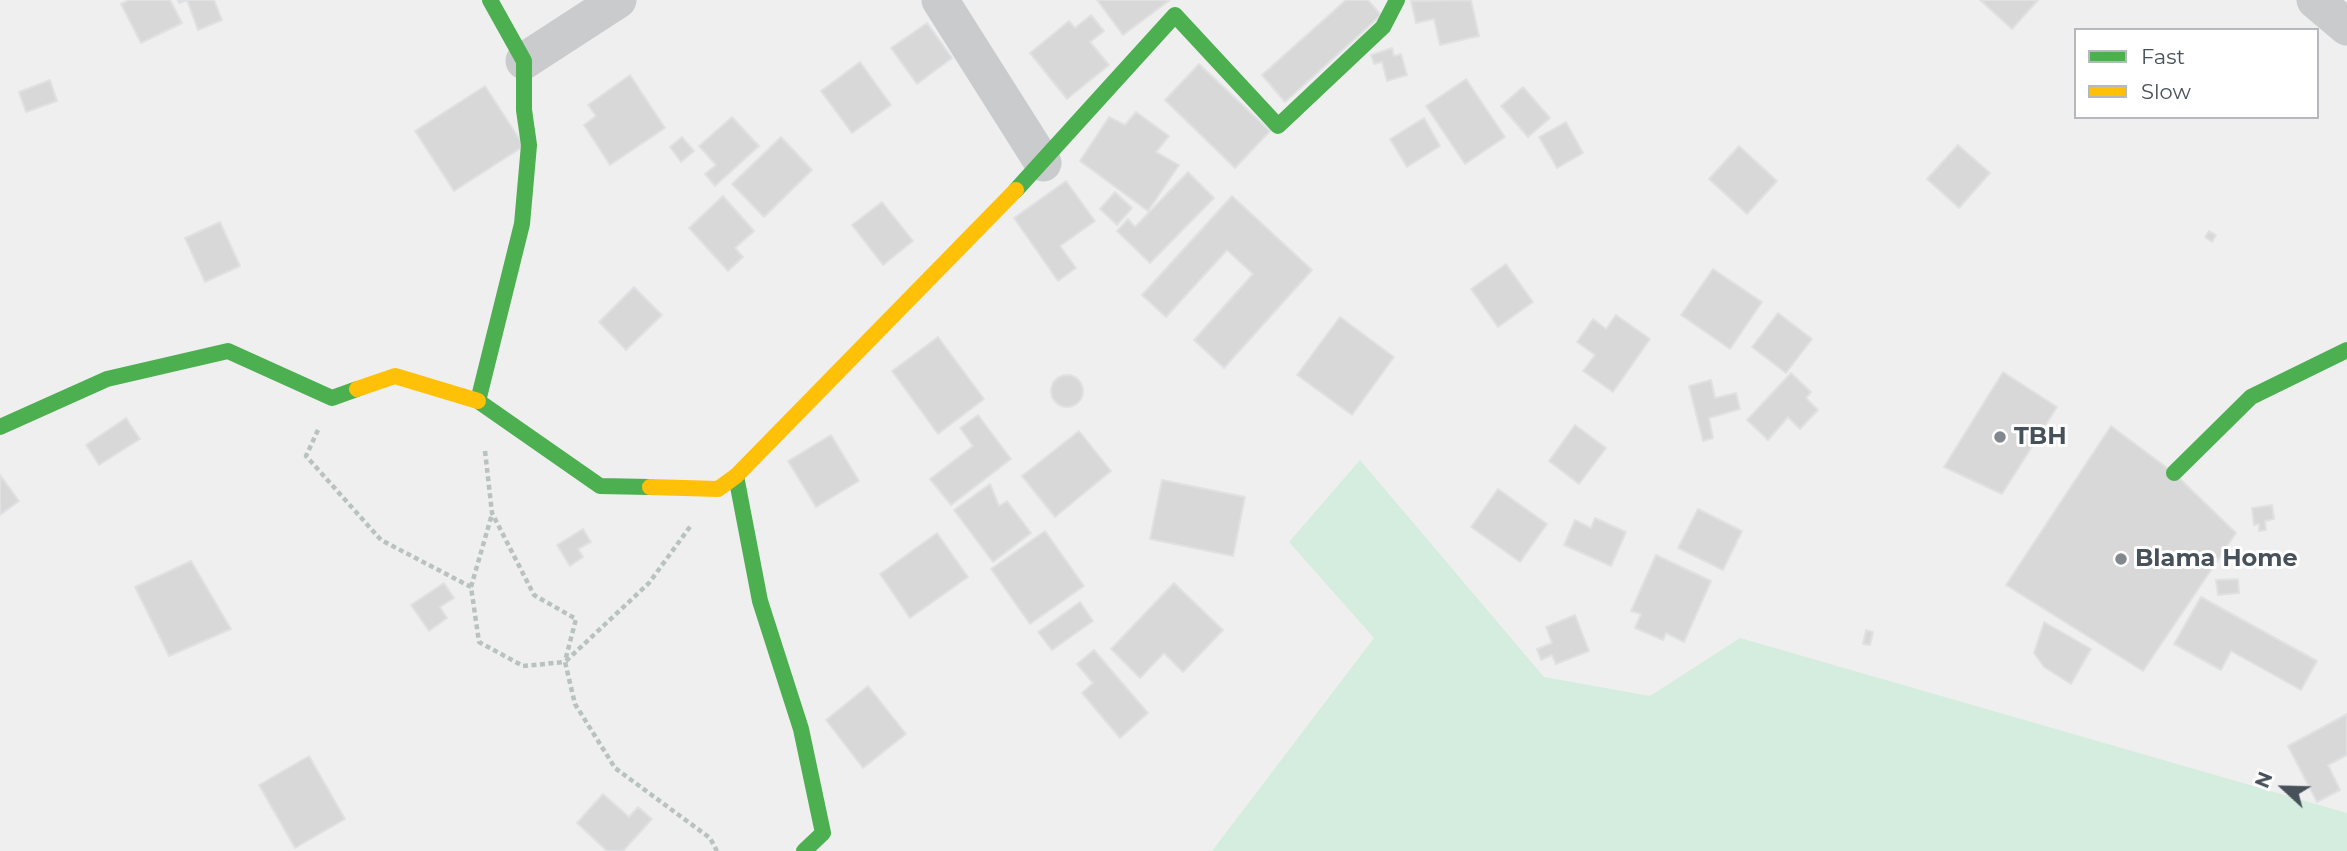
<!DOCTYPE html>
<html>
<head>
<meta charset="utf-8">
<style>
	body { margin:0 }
	#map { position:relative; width:2347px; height:851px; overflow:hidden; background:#efefef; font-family:Montserrat,sans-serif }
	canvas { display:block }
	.legend { position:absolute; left:2074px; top:28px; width:245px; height:91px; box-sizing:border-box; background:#fff; border:2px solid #b5b9bd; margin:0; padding:9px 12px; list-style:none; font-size:21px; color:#47515a }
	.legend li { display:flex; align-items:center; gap:14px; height:35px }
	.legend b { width:35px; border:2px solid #b5b9bd }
	.north { position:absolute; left:2249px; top:753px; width:70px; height:70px; -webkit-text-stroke:5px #fff; paint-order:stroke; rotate:292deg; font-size:19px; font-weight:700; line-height:28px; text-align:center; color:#47515a }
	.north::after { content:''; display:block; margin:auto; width:24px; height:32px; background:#47515a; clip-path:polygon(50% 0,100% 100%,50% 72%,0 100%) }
</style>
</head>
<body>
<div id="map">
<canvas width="2347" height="851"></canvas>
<ul class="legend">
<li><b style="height:9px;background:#4caf50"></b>Fast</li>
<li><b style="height:9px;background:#ffc107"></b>Slow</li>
</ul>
<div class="north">N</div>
</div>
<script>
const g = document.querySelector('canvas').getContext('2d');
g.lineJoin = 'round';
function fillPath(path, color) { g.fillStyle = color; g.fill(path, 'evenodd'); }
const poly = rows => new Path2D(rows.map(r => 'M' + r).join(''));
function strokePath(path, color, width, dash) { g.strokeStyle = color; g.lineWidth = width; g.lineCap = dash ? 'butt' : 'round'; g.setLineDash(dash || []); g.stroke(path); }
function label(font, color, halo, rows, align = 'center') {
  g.font = font + ' Montserrat,sans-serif'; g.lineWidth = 6; g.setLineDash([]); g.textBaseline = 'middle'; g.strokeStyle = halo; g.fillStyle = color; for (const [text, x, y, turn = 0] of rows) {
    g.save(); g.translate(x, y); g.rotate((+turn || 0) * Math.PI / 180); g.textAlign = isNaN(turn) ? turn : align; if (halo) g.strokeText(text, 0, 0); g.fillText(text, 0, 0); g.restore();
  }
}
const green = poly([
	[1360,460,1544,677,1650,696,1740,638,2347,813,2347,851,1212,851,1374,638,1289,542]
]);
const building = poly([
	[129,0,170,0,182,23,141,43,121,4,129,0],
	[178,0,214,0,222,20,198,30,187,0,179,3,178,0],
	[1097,0,1170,0,1123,35,1097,0],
	[1346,0,1368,0,1381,15,1285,102,1262,75,1346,0],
	[1471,0,1479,36,1440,45,1434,19,1416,23,1411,1,1471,0],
	[1980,0,2038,0,2012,29,1980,0],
	[1091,15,1104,31,1090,42,1109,65,1067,99,1030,53,1069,21,1075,28,1091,15],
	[927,23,952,58,917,84,891,48,927,23],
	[1392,48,1394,56,1401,54,1407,75,1387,81,1382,62,1374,64,1371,55,1392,48],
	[860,62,891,105,852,133,821,91,860,62],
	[1199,64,1270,131,1235,168,1165,100,1199,64],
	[630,75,665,128,610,165,584,125,596,116,588,105,630,75],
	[1466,79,1505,137,1465,164,1426,106,1466,79],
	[50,80,57,101,26,112,19,92,50,80],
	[485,86,524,146,454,191,415,131,485,86],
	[1523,87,1550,118,1528,137,1501,106,1523,87],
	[1136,112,1169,136,1156,152,1179,165,1148,211,1080,161,1109,117,1125,125,1136,112],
	[732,117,759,146,715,186,705,174,716,165,699,146,732,117],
	[1424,118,1440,146,1407,167,1390,139,1424,118],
	[1566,122,1583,153,1557,168,1539,137,1566,122],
	[682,137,694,151,681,162,670,147,682,137],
	[781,137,812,170,764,217,732,184,781,137],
	[1958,145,1990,173,1959,208,1927,179,1958,145],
	[1739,146,1777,181,1747,214,1709,179,1739,146],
	[1188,172,1214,198,1150,263,1117,231,1128,219,1135,227,1188,172],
	[1066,181,1095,221,1060,246,1076,268,1058,281,1014,218,1066,181],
	[1115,192,1132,208,1117,225,1100,209,1115,192],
	[723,196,754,231,735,248,743,257,728,271,689,228,723,196],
	[1232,196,1312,270,1224,368,1194,340,1253,274,1227,250,1166,317,1142,295,1232,196],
	[882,202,913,241,883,265,852,225,882,202],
	[220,222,240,266,205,282,185,238,220,222],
	[2209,231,2216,235,2212,242,2205,237,2209,231],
	[1506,264,1533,302,1498,327,1471,289,1506,264],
	[1713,269,1762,302,1730,349,1681,315,1713,269],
	[634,287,662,315,626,350,599,322,634,287],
	[1778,313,1812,339,1786,373,1752,347,1778,313],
	[1616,315,1650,339,1613,392,1583,371,1595,355,1577,342,1593,319,1606,329,1616,315],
	[1340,317,1394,357,1352,415,1297,375,1340,317],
	[938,337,984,399,938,434,892,371,938,337],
	[2003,372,2057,407,2002,494,1944,467,2003,372],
	[1791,373,1811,392,1806,398,1818,410,1800,429,1788,417,1768,440,1747,420,1791,373],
	'1051 391a16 16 0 1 1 32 0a16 16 0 1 1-32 0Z',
	[1711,380,1715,398,1736,393,1740,409,1709,418,1713,438,1703,441,1689,386,1711,380],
	[978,415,1011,459,951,505,930,479,973,446,960,428,978,415],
	[126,418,140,439,99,465,86,445,126,418],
	[1575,425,1606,448,1579,484,1549,461,1575,425],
	[2111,426,2174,473,2236,533,2143,671,2006,585,2111,426],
	[1079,431,1111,471,1055,517,1022,476,1079,431],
	[831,435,859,481,816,507,788,461,831,435],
	[0,475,19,501,0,515,0,475],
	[1162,480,1245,497,1233,556,1150,539,1162,480],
	[990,484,999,506,1007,501,1031,533,993,562,954,510,990,484],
	[1498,489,1547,524,1520,562,1471,527,1498,489],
	[2272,505,2274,519,2265,521,2266,530,2259,531,2259,524,2254,525,2252,508,2272,505],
	[1698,509,1742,531,1723,570,1678,548,1698,509],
	[1595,518,1626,532,1611,566,1564,545,1575,520,1591,528,1595,518],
	[583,529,591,542,578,549,583,557,570,566,557,545,583,529],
	[1045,531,1084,586,1030,624,991,569,1045,531],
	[937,533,968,577,910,618,880,574,937,533],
	[1656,555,1711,581,1684,642,1666,633,1663,640,1635,628,1641,614,1631,611,1656,555],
	[191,561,231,629,169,656,135,587,191,561],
	[2238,579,2239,593,2218,595,2216,580,2238,579],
	[444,583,454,598,440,607,447,618,429,631,411,605,444,583],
	[1174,583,1223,630,1183,672,1164,653,1140,678,1111,649,1174,583],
	[2201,597,2317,661,2301,690,2231,651,2221,670,2174,644,2201,597],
	[1080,602,1093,621,1052,650,1038,632,1080,602],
	[1575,615,1589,651,1556,664,1552,655,1541,660,1537,649,1552,643,1546,627,1575,615],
	[2044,622,2091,649,2071,684,2044,667,2034,653,2044,622],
	[1866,630,1873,632,1870,645,1863,644,1866,630],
	[1094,650,1148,713,1120,738,1082,693,1093,683,1077,664,1094,650],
	[868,686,906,734,863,768,826,720,868,686],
	[2347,714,2347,755,2328,765,2340,790,2317,802,2288,746,2347,714],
	[309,756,345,819,295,848,259,785,309,756],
	[603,794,629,817,638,807,652,819,623,851,607,851,577,823,603,794]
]);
const path = poly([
	[318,430,306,456,381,540,471,587,479,642,523,666,565,662,575,704,615,768,710,838,717,851],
	[485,451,492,513,534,595,576,619,565,661],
	[471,587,492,514],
	[566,661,649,583,692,524]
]);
const street = poly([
	[940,0,1043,163],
	[2315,0,2347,27],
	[524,61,618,0]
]);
const fast = poly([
	[490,0,524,61,524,110,529,145,522,224,478,401,600,486,650,487],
	[1016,190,1175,15,1278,126,1383,27,1397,0],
	[0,427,107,379,228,351,332,398,357,389],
	[2174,473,2251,397,2347,350],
	[736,476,760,601,801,729,823,833,804,851]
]);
const slow = poly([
	[357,389,395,376,478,401],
	[650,487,718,489,736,476,1016,190]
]);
const markers = [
	[2000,437,7,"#82888e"],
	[2121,559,7,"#82888e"]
];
const poiNames = [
	["TBH",2014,437],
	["Blama Home",2135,559]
];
fillPath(green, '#d4edde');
fillPath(building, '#d8d8d9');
strokePath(building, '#e0e1e2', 2);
strokePath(path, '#b8c2bf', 4.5, [5, 3.5]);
strokePath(street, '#c9cbcd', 37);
strokePath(fast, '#4caf50', 16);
strokePath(slow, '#ffc107', 16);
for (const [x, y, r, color] of markers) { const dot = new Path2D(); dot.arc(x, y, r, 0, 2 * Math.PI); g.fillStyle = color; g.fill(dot); strokePath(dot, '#fff', 2.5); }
label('bold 24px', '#47515a', '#fff', poiNames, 'left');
</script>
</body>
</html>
